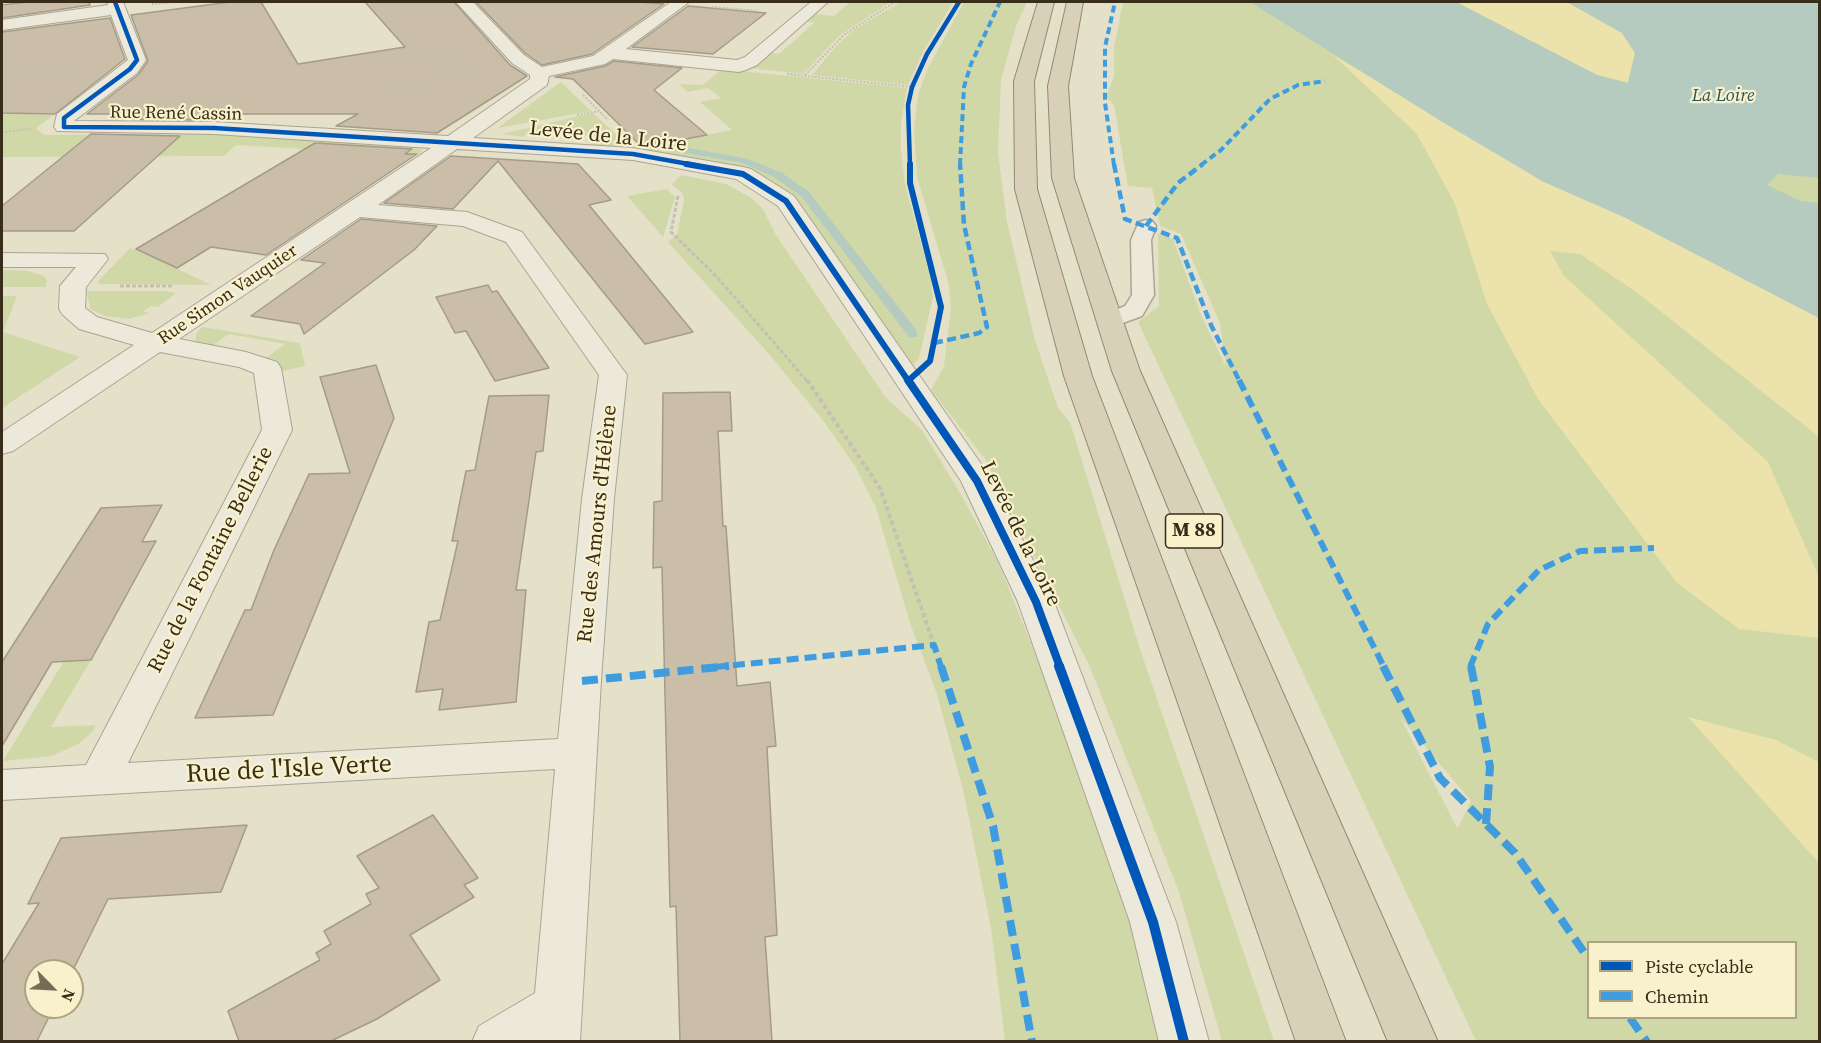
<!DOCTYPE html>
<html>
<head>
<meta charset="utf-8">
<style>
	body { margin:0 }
	#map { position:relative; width:1821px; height:1043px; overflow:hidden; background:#e5e0c8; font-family:"Source Serif 4",serif }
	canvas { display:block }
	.frame { position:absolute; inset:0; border:3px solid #382c1a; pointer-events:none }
	.legend { position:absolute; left:1587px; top:941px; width:210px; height:78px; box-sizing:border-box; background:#f9f1cb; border:2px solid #aca284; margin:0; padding:8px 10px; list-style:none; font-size:18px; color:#382c1a }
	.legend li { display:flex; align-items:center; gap:12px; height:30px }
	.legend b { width:30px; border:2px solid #aca284 }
	.north { position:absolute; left:24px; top:959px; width:60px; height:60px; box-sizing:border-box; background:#f9f1cb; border:2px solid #aca284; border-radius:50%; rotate:114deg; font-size:16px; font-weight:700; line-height:24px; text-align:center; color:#382c1a }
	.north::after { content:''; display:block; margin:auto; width:21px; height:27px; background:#756b57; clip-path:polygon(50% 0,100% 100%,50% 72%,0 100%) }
</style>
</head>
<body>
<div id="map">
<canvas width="1821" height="1043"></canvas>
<div class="frame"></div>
<ul class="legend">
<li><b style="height:8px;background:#0057b8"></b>Piste cyclable</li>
<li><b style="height:8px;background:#3e9cdf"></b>Chemin</li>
</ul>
<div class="north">N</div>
</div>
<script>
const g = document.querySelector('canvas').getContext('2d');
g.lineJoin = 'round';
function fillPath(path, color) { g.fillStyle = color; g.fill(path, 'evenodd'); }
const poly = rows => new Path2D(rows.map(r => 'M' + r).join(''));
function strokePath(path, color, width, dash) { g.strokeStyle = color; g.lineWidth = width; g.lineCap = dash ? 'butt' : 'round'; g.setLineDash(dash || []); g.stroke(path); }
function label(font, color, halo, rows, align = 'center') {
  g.font = font + ' "Source Serif 4",serif'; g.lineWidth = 4.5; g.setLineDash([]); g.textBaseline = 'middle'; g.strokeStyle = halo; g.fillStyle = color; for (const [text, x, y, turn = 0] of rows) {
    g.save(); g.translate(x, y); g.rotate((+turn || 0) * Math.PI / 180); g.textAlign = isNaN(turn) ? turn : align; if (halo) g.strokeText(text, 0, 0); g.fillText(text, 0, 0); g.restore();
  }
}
const green = poly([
	[850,2,891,2,840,35,803,74,748,68,770,53,779,54,814,23,806,21,816,14,834,16],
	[901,2,953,2,924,50,908,85,812,75,836,46,855,29],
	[964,2,1027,2,1016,26,1001,80,998,153,1007,222,1035,340,1058,408,1070,422,1141,652,1274,1041,1222,1041,1179,892,1090,667,985,459,931,390,944,366,951,307,949,285,917,177,914,129,918,95,927,70],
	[1123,2,1819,2,1819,1041,1476,1041,1138,322,1159,306,1158,234,1173,239,1201,315,1226,367,1220,323,1181,234,1160,226,1152,188,1128,186,1114,105,1106,97,1114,76,1114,48],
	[1400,717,1471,801,1458,828,1457,828],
	[1588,942,1796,942,1796,1018,1588,1018],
	[722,69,907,88,901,122,901,150,905,184,931,280,933,297,919,358,911,366,805,216,737,169,712,161,648,152,643,147,732,130,700,102,721,98,708,88,687,92,679,84,703,85],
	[561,82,591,111,498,128,500,126],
	[2,113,54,115,36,128,44,135,213,134,415,147,422,150,420,154,409,155,236,145,224,156,2,157],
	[593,113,625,143,611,147,591,144,597,136,528,132,523,137,502,134],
	[681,175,726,184,751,198,763,209,776,235,886,398,922,430,960,493,998,562,1054,701,1138,937,1165,1041,1005,1041,991,928,964,794,937,694,911,626,876,508,855,466,825,423,769,354,668,242,677,234,684,201,683,194,672,184],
	[667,189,675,197,663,237,627,196],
	[130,248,159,260,211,285,98,284,99,280],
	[2,270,28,271,44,276,47,281,46,287,2,287],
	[87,291,166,291,176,293,158,307,151,306,143,311,149,313,129,319,104,316,90,309],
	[2,296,17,296,3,332,80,357,2,408],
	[203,327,300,343,305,366,283,371,273,361,266,358,285,344,229,334,209,348,195,340,197,332],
	[91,660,51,727,96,725,93,731,80,743,52,756,3,761,64,661]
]);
const sand = poly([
	[1456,2,1567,2,1622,33,1635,53,1628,83,1597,75],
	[1332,54,1544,182,1624,217,1819,318,1819,437,1639,294,1580,254,1550,251,1564,276,1768,462,1819,577,1819,638,1739,629,1677,583,1538,399,1487,304,1455,204,1417,134],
	[1688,717,1776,740,1819,762,1819,863]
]);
const water = poly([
	[1250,2,1456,2,1597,75,1628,83,1635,53,1622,33,1567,2,1819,2,1819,178,1778,174,1767,185,1800,201,1819,203,1819,318,1624,217,1544,182,1444,123]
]);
const stream = poly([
	[667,144,748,159,782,173,809,192,917,331,917,337,909,337,801,196,774,177,742,163,664,149,664,145,667,144]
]);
const building = poly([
	[28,2,89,2,90,5,2,18,2,5,28,2],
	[230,2,261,2,298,64,405,47,365,2,454,2,510,65,527,76,437,133,336,126,358,114,204,114,197,120,110,119,116,114,87,114,138,75,148,61,131,15,230,2],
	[476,2,639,2,664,4,592,54,542,65,525,53,476,2],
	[688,6,766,13,713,54,632,47,688,6],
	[110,18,125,59,55,114,2,113,2,32,110,18],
	[614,61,682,68,654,90,707,135,642,147,573,79,555,77,605,66,614,61],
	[91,134,180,136,74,231,2,231,2,206,91,134],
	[315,143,412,149,405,154,417,154,266,255,211,247,177,268,136,249,315,143],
	[451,156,578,164,611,200,589,205,693,332,645,344,498,161,453,209,384,203,451,156],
	[361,219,437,226,414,250,304,334,300,324,251,316,325,263,301,260,361,219],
	[488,285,492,292,497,291,549,368,495,381,466,331,455,333,436,297,488,285],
	[376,365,394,418,273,715,195,718,245,610,251,610,274,550,309,474,350,473,320,377,376,365],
	[730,392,732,431,718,431,723,526,726,526,737,686,770,682,776,746,767,747,777,935,765,937,772,1041,680,1041,676,906,670,907,662,567,653,568,654,502,662,501,663,393,730,392],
	[549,395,543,451,536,452,516,590,526,590,516,702,439,710,443,689,416,692,429,622,440,620,458,541,452,541,466,471,475,470,489,396,549,395],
	[162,505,142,542,156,541,91,660,52,662,2,746,2,662,101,508,162,505],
	[433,815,478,878,464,885,474,897,410,935,440,980,377,1019,331,1041,239,1041,228,1011,320,960,316,953,331,944,324,931,371,904,366,894,379,888,357,856,433,815],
	[247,825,221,892,108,899,72,972,36,971,36,1007,54,1007,37,1041,2,1041,2,964,39,903,28,904,61,838,247,825]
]);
const pathFar2 = poly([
	[152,4,175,2],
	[712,7,758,11],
	[372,62,462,47],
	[2,66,12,72,15,79,8,86],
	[12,72,74,67],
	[787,74,912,87],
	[805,75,845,34,895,2],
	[390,87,484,71],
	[583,95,608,120],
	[577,115,599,111],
	[2,132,31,129]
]);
const pathFar1 = poly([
	[678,196,671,232,717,277,808,382],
	[120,286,172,286]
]);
const path = poly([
	[807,380,880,488,934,645]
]);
const lane = poly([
	[1146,220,1153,222,1156,226,1151,240,1154,295,1142,316,1109,328,1101,326,1098,321,1101,316,1125,306,1132,295,1131,240,1139,222,1146,220]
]);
const street = poly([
	[107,2,123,2,146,60,137,73,74,121,214,122,448,136,530,79,530,75,512,63,456,2,473,2,524,55,542,67,593,56,671,2,689,2,626,49,737,60,745,57,811,2,828,2,757,65,746,70,739,72,613,59,605,64,549,76,547,85,473,138,633,148,743,167,751,169,794,196,993,481,1054,602,1176,922,1209,1042,1159,1042,1130,922,1018,602,961,481,778,206,736,179,633,160,457,149,378,205,467,212,522,232,627,375,614,499,601,681,580,1042,472,1042,479,1026,535,993,555,769,2,800,2,770,86,765,262,430,254,373,239,367,160,352,13,451,2,454,2,432,134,345,79,329,63,315,59,309,60,286,76,267,2,267,2,253,105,254,108,259,86,287,85,308,97,317,152,333,431,148,214,134,57,131,54,127,57,114,128,60,111,15,2,30,2,20,108,5,107,2],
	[360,217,463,226,506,242,599,375,582,499,558,739,128,763,292,430,281,368,277,362,246,352,179,339,360,217]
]);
const highway = poly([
	[1038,2,1054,2,1034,81,1037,189,1092,376,1346,1042,1296,1042,1064,376,1015,189,1014,81,1038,2],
	[1067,2,1083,2,1068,86,1074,178,1140,371,1438,1042,1388,1042,1112,371,1052,178,1048,86,1067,2]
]);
const quietFar3 = poly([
	[960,165,964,87,971,64,1000,2],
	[1114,165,1105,103,1105,47,1115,2],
	[1201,165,1221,150,1270,99,1298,85,1325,81]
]);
const quietFar2 = poly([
	[1114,164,1125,219,1177,238,1211,325,1240,382],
	[1146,226,1178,183,1203,164],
	[934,343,979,333,987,327,964,225,960,164]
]);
const quietFar1 = poly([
	[1239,380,1384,667],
	[715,667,934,645,941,667],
	[1470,667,1488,624,1539,570,1580,551,1654,548]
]);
const quiet = poly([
	[941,666,993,826,1032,1042],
	[1383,666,1440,778,1515,853,1588,958],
	[1471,666,1490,767,1486,824],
	[582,681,729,666],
	[1630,1018,1647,1042]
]);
const cyclewayFar3 = poly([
	[115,2,137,60,130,69,64,118,64,127,214,128,633,154,694,165],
	[910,165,908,105,912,87,927,54,959,2]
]);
const cyclewayFar2 = poly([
	[686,164,743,174,786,201,909,382],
	[909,380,930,361,941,307,910,183,910,164]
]);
const cyclewayFar1 = poly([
	[908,380,977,481,1036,602,1060,667]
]);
const cycleway = poly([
	[1059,666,1153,922,1184,1042]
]);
const farWaternames = [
	["La Loire",1723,96]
];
const farStreetnames = [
	["Rue René Cassin",176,114,1],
	["Rue Simon Vauquier",228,295,-34]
];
const shields = [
	[1194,531,57]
];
const shieldNames = [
	["M 88",1194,531]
];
const streetNames = [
	["Levée de la Loire",608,137,6],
	["Rue des Amours d'Hélène",598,524,-84],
	["Levée de la Loire",1020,534,64],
	["Rue de la Fontaine Bellerie",211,560,-63]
];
const nearStreetnames = [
	["Rue de l'Isle Verte",289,770,-3]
];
fillPath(green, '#d1d8a8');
fillPath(sand, '#ece2ac');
fillPath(water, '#b5cbc0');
fillPath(stream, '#b5cbc0');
fillPath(building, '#cabea8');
strokePath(building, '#a59b88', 1.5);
strokePath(lane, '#aaa492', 3);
strokePath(street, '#aaa492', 2);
strokePath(highway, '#8f8979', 2);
strokePath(pathFar2, '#c5c0b1', 2, [2, 1.5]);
strokePath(pathFar1, '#c5c0b1', 3, [4, 2]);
strokePath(path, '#c5c0b1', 4, [4.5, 3]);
fillPath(lane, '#ece9db');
fillPath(street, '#ece9db');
fillPath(highway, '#d9d0b8');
strokePath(quietFar3, '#3e9cdf', 4, [7, 4]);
strokePath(quietFar2, '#3e9cdf', 4.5, [9, 4.5]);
strokePath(quietFar1, '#3e9cdf', 6, [12, 6]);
strokePath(quiet, '#3e9cdf', 8, [16, 8]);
strokePath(cyclewayFar3, '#0057b8', 4.5);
strokePath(cyclewayFar2, '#0057b8', 6);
strokePath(cyclewayFar1, '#0057b8', 8);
strokePath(cycleway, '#0057b8', 10);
label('italic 18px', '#27575a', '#f9f1cb', farWaternames);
label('18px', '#382c1a', '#f9f1cb', farStreetnames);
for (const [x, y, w] of shields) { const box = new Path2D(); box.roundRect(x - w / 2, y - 17, w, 34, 4.5); g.fillStyle = '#f9f1cb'; g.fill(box); strokePath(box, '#382c1a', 1.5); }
label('bold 20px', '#382c1a', null, shieldNames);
label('21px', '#382c1a', '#f9f1cb', streetNames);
label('26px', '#382c1a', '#f9f1cb', nearStreetnames);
</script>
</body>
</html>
